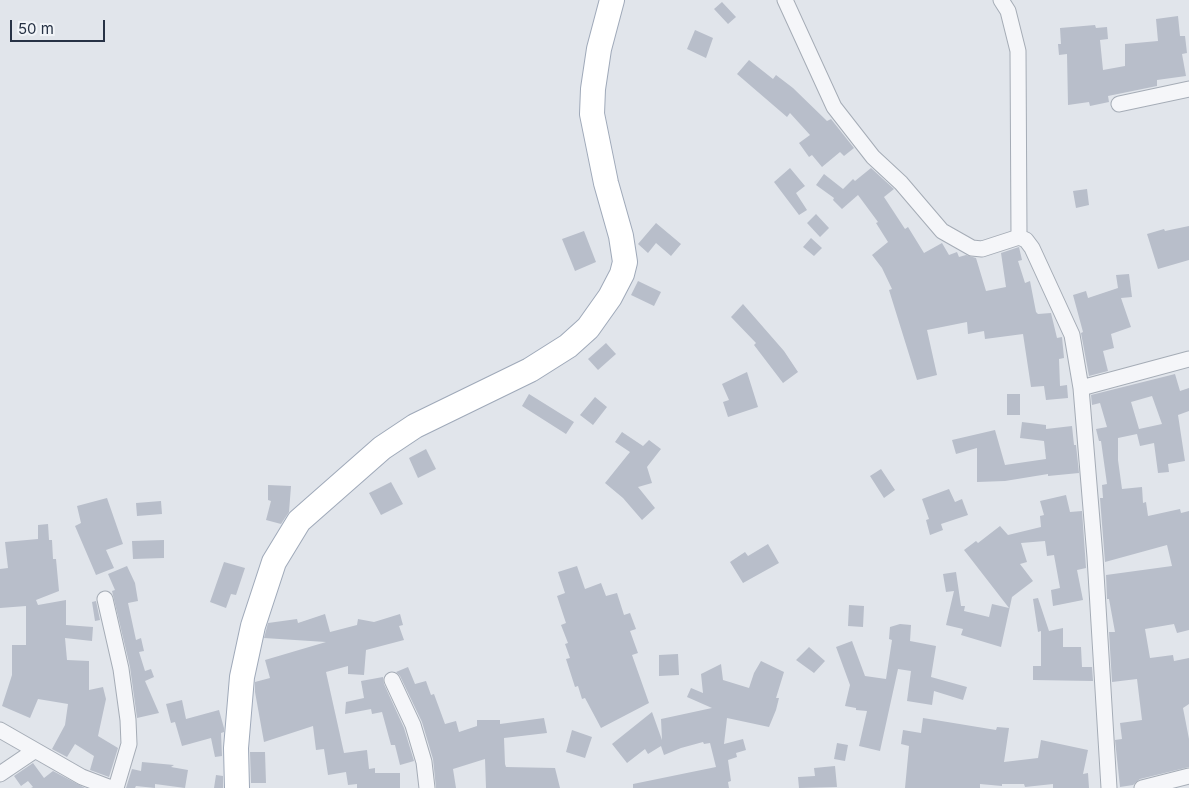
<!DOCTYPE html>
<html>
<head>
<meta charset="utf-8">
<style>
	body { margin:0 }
	#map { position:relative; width:1189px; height:788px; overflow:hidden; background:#e1e5eb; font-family:Inter,sans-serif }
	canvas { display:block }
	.scale { position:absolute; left:10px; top:20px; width:95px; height:22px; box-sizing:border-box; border:2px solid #273245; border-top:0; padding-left:6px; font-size:15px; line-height:18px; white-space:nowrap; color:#273245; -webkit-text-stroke:4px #f1f4f8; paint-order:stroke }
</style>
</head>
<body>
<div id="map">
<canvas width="1189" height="788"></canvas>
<div class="scale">50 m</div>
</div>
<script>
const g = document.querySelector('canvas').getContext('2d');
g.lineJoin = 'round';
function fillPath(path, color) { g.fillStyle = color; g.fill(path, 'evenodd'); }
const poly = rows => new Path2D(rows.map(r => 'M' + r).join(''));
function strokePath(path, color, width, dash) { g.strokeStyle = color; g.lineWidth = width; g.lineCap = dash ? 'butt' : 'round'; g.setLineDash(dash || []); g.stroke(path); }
const building = poly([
	[722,2,736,17,728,24,714,9],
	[1178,16,1180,36,1185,36,1187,53,1182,54,1186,76,1157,80,1157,86,1108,96,1109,102,1090,106,1089,102,1068,105,1067,54,1059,55,1058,44,1061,44,1060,28,1095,25,1096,28,1107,27,1108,39,1100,40,1103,70,1125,66,1125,44,1158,41,1156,19],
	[695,30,713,38,706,58,687,49],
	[749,60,773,79,776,75,793,88,827,121,831,119,854,148,844,156,840,152,822,167,812,155,809,157,799,143,810,135,790,113,787,117,737,74],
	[790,168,805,186,796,193,807,210,799,215,774,182],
	[871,168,894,189,884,197,905,229,908,227,924,253,942,243,949,255,957,252,959,257,966,255,976,258,986,291,1006,287,1001,253,1019,247,1022,260,1018,261,1025,283,1030,281,1036,312,1038,314,1051,313,1057,338,1062,337,1064,358,1059,359,1060,386,1067,385,1068,398,1046,400,1044,386,1031,387,1023,334,985,339,984,331,968,334,967,322,927,330,937,375,917,380,889,290,892,289,882,268,872,255,888,242,876,223,878,222,858,195,842,209,833,200,834,198,816,185,824,174,843,189,853,179,855,181],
	[1087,189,1089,205,1076,208,1073,191],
	[816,214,829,228,820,237,807,223],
	[656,223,681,244,671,256,656,243,648,253,638,244],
	[1189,226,1189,260,1158,269,1147,234,1164,229,1165,231],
	[584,231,596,262,575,271,562,239],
	[811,238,822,248,814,256,803,247],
	[1129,274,1132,297,1121,298,1131,327,1111,334,1114,348,1103,351,1108,371,1089,376,1081,333,1083,332,1073,295,1086,291,1088,298,1118,288,1116,275],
	[638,281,661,292,654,306,631,295],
	[743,304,784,351,798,372,783,383,754,345,756,343,731,317],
	[606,343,616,354,598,370,588,359],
	[747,372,758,407,728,417,723,402,729,400,722,384],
	[1175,374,1180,391,1189,388,1189,411,1178,415,1185,461,1168,464,1169,472,1158,473,1154,443,1140,446,1137,434,1118,438,1118,460,1122,489,1142,487,1143,503,1146,502,1148,516,1180,509,1181,513,1189,511,1189,630,1177,633,1174,624,1145,629,1150,658,1173,655,1174,661,1189,658,1189,704,1183,708,1189,739,1189,767,1140,779,1133,785,1120,787,1115,740,1122,739,1120,723,1142,720,1137,679,1112,682,1109,632,1115,632,1109,599,1107,599,1106,575,1172,566,1167,545,1105,562,1100,498,1103,498,1102,485,1107,484,1101,441,1099,441,1096,429,1107,427,1100,403,1092,405,1091,395],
	[1152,396,1162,424,1139,429,1131,402],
	[529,394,574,422,566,434,522,406],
	[1007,394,1020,394,1020,415,1007,415],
	[595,397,607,407,593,425,580,415],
	[1022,422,1046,425,1046,429,1072,426,1074,445,1076,445,1079,473,1048,476,1048,474,1005,481,977,482,977,448,956,454,952,440,995,430,1005,465,1046,459,1044,441,1020,438],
	[622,432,643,446,649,440,661,449,647,467,652,483,638,487,655,508,642,520,623,498,605,483,630,452,615,442],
	[426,449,436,469,418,478,409,458],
	[881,469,895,490,884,498,870,476],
	[391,482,403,504,381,515,369,493],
	[268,485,291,486,289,512,281,524,266,520,271,501,268,500],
	[949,489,955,502,962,499,968,515,941,524,943,530,930,535,926,520,929,519,922,499],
	[1066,495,1070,512,1082,511,1086,568,1077,570,1083,600,1053,606,1051,590,1060,588,1054,555,1047,556,1045,541,1021,543,1027,562,1020,564,1033,581,1012,597,1001,647,961,635,963,629,946,625,954,591,946,592,943,574,956,572,961,606,965,606,964,611,989,617,992,604,1009,608,964,550,976,541,978,543,1000,526,1008,535,1041,527,1040,516,1044,515,1040,501],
	[107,498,123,544,106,550,114,568,96,575,75,526,81,523,77,506],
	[161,501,162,514,137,516,136,503],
	[48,524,49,540,52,540,53,559,56,559,59,591,36,600,38,605,66,600,66,625,93,627,92,641,65,638,67,660,89,661,89,690,103,687,106,699,98,736,118,748,109,777,90,770,94,756,75,744,67,757,52,749,65,725,68,704,38,699,30,718,2,706,12,675,12,645,26,645,26,606,0,608,0,569,8,568,5,542,38,539,38,525],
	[164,540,164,558,133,559,132,541],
	[768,544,779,563,743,583,730,562,745,552,748,556],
	[224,562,245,568,236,595,231,594,226,608,210,602],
	[127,566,135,583,138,601,128,603,136,640,141,638,144,651,139,652,145,671,151,669,154,677,145,681,159,713,137,718,130,667,112,591,115,590,108,574],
	[577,566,585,589,601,583,606,596,617,593,624,615,630,613,636,629,630,631,638,653,632,655,649,703,601,728,585,698,582,699,578,686,575,687,566,659,570,658,565,644,568,643,561,625,566,623,557,596,565,593,558,572],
	[1038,598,1049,631,1063,628,1063,647,1081,647,1082,667,1092,667,1093,681,1033,680,1033,666,1041,666,1041,631,1038,632,1033,599],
	[96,601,100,620,95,621,92,602],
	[849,605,864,606,863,627,848,626],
	[325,614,330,632,357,625,358,619,374,622,400,614,403,625,399,626,404,640,366,650,364,675,348,674,348,666,326,672,344,753,367,750,369,769,375,768,375,773,400,773,400,788,357,788,357,784,348,785,346,772,328,775,324,749,316,750,313,726,264,742,255,692,255,682,270,678,265,660,326,642,264,638,268,623,297,619,298,623],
	[900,624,911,625,910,641,936,646,931,677,967,687,963,700,934,691,932,705,907,701,911,671,898,669,880,751,859,746,867,711,856,710,856,708,845,706,850,685,836,647,852,641,865,676,886,679,892,640,889,639,890,627],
	[809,647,825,661,814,673,796,660],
	[678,654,679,675,659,676,659,655],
	[761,661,784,672,776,698,779,698,776,710,769,727,727,718,724,744,743,739,746,750,736,753,737,757,728,760,731,781,728,782,729,788,633,788,633,784,716,767,710,743,704,744,703,742,681,748,664,755,661,746,648,754,645,749,627,763,612,744,652,712,662,740,661,719,712,708,687,697,691,688,703,693,701,674,721,664,723,680,749,688,754,673],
	[408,667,415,684,426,681,431,695,434,694,445,724,456,721,459,732,477,726,477,720,500,720,500,724,544,718,547,733,504,738,505,764,506,767,555,768,560,788,486,788,485,759,453,769,456,788,436,788,433,759,422,722,400,676,396,672],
	[383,677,384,684,404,728,414,761,400,765,395,745,391,745,382,712,372,714,371,709,345,714,346,702,364,698,361,681],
	[182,700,186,719,219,710,224,728,224,732,221,733,222,756,215,757,211,738,182,746,175,722,171,723,166,704],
	[923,718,996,730,997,727,1009,728,1004,762,1038,758,1041,740,1088,750,1083,774,1088,773,1089,788,1053,788,1053,784,1025,787,1024,784,1002,784,1002,786,980,784,980,788,905,788,909,746,901,744,903,730,921,733],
	[572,730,592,737,585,758,566,752],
	[837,743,848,745,845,761,834,759],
	[250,752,265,752,266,783,251,783],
	[142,762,174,765,171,767,188,770,185,788,155,784,155,788,136,786,135,788,126,788,132,769,141,771],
	[33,763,44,778,53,771,85,788,31,788,33,787,28,781,21,786,14,776],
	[835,766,837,787,799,788,798,777,815,776,814,768],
	[216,775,223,776,223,788,214,788]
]);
const street = poly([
	[785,0,834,107,873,157,901,183,942,231,972,248,982,249,1019,237,1026,240,1032,248,1072,335,1081,388,1189,359],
	[1001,0,1008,11,1018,51,1019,237],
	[1119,104,1189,89],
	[1081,388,1095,557,1109,788],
	[105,599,121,669,128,720,129,744,116,788],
	[392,680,413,725,424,762,427,788],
	[0,730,82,777,111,788],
	[0,774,34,751],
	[1142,788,1189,776]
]);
const primary = poly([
	[237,788,236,748,242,677,253,626,274,562,299,521,382,448,415,426,530,370,568,346,588,328,610,297,622,274,625,262,621,236,606,183,592,114,593,89,599,49,612,0]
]);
fillPath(building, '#b8beca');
strokePath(street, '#a5acb6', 17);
strokePath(primary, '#9fa9b9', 26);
strokePath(street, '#f5f6f9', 15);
strokePath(primary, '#fff', 24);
</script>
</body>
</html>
